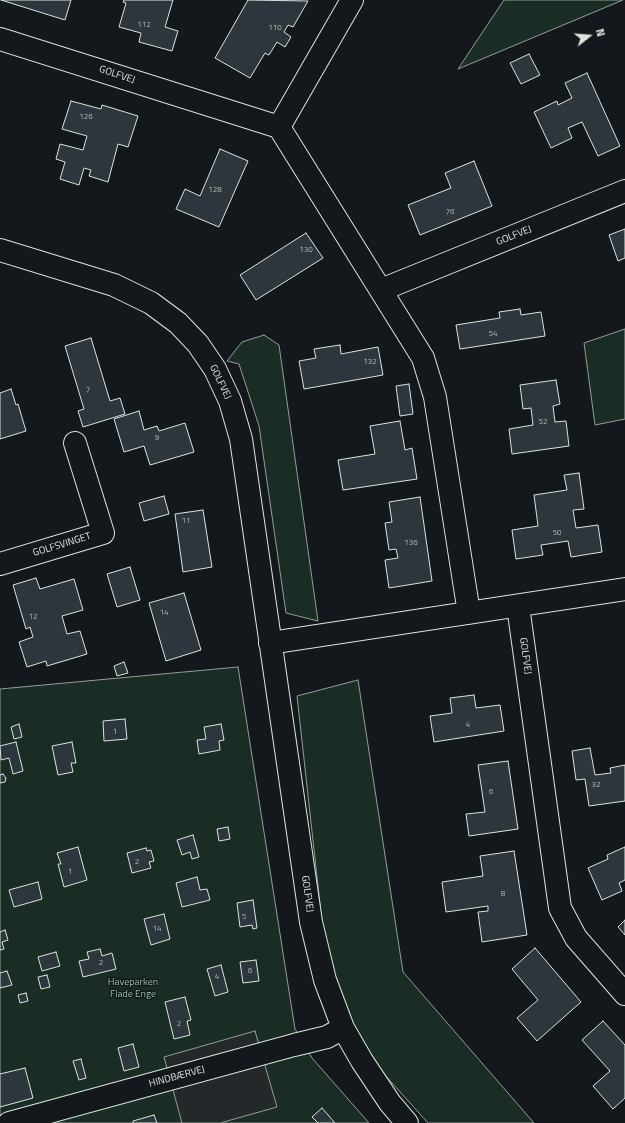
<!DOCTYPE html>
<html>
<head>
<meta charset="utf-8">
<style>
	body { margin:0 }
	#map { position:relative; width:625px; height:1123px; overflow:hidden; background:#14181c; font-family:"Titillium Web",sans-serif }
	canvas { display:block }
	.north { position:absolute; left:569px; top:16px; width:40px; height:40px; -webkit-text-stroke:3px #14181c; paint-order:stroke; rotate:73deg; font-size:11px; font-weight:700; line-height:16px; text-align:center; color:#d8e6dc }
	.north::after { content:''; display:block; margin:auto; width:14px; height:18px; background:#d8e6dc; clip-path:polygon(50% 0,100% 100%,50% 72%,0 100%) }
</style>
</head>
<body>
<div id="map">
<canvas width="625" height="1123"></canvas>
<div class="north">N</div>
</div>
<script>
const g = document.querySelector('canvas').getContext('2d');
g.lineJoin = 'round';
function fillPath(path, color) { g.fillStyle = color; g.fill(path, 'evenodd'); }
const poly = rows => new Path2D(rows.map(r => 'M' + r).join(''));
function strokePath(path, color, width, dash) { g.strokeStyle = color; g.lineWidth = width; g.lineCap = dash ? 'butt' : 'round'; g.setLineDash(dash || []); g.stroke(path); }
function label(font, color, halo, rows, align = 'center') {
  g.font = font + ' "Titillium Web",sans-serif'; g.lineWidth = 3; g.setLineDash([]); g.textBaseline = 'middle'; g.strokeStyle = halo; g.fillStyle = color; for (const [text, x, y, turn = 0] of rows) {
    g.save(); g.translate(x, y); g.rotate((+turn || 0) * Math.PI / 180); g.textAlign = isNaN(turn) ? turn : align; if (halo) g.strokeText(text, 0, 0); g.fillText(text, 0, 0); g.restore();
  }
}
const green = poly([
	[504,0,623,0,458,69,504,0],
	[625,329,625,419,595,425,584,343,625,329],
	[264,335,279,345,318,621,286,613,259,426,239,364,227,361,242,342,264,335],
	[238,667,295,1029,312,1058,369,1123,0,1123,0,689,238,667],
	[358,680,403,972,534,1123,428,1123,375,1064,343,1013,327,967,297,696,358,680]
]);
const parking = poly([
	[255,1031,277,1107,220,1123,182,1123,164,1057,255,1031]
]);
const building = poly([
	[1,0,71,0,65,20,1,0],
	[124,0,173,0,165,27,178,31,172,51,139,42,141,33,119,27,126,3,123,2,124,0],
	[248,0,308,1,293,27,288,25,284,32,291,37,285,47,277,42,269,55,265,53,250,78,215,58,248,0],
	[529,54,540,75,521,84,510,63,529,54],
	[587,73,620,146,598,156,582,122,568,128,572,138,551,148,534,112,557,101,558,105,572,98,565,83,587,73],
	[71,101,101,109,102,105,138,116,128,147,118,144,108,182,89,176,91,170,84,168,79,185,60,179,65,162,56,159,60,144,83,150,87,136,62,129,71,101],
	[220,149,248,161,219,227,176,209,185,189,200,196,220,149],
	[474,161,492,206,420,235,408,205,451,188,445,173,474,161],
	[625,229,625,258,618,261,609,235,625,229],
	[306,233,323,258,256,300,240,275,306,233],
	[520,309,521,315,541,312,545,336,460,349,456,325,500,318,499,312,520,309],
	[91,338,110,401,120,398,125,414,83,427,78,411,84,409,65,346,91,338],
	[340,345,341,354,378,347,383,375,304,389,299,361,316,358,314,349,340,345],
	[556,380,560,404,553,406,555,422,566,421,569,446,512,454,509,429,533,425,531,408,523,409,520,385,556,380],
	[409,384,413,414,400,416,396,386,409,384],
	[11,389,16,405,18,404,26,431,0,439,0,393,11,389],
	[139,411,144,430,157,426,159,431,185,423,194,452,150,465,144,446,124,452,114,419,139,411],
	[400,421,405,450,412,448,417,479,343,490,338,460,375,454,370,426,400,421],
	[579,473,584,509,573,510,576,528,598,525,602,552,571,557,568,541,541,545,543,555,516,559,512,530,538,526,534,495,567,490,564,475,579,473],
	[164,496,169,514,144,521,139,503,164,496],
	[420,497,432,581,389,588,385,560,398,558,396,549,389,550,385,523,392,522,389,502,420,497],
	[203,510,212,567,183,572,175,514,203,510],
	[130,567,140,600,117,607,107,574,130,567],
	[36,578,40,589,74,579,83,610,62,616,67,634,80,631,87,654,47,666,46,661,27,667,19,642,33,637,30,627,26,629,13,585,36,578],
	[184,593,201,650,166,661,149,603,184,593],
	[124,662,128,673,117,676,114,666,124,662],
	[474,695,476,708,500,705,504,731,434,742,430,716,452,713,450,698,474,695],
	[125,719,127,739,104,741,103,721,125,719],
	[19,724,22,737,14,739,11,727,19,724],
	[221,724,224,740,219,741,220,750,199,754,197,740,206,739,204,727,221,724],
	[16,742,23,771,13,774,9,758,1,760,0,746,16,742],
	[72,742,76,763,71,763,73,772,58,775,52,746,72,742],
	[590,748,595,775,611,773,610,768,625,765,625,801,589,806,585,779,576,780,572,751,590,748],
	[508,761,518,829,469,836,466,814,485,812,478,765,508,761],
	[3,774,6,778,5,782,0,783,0,775,3,774],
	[228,827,230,839,219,841,217,829,228,827],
	[193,835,199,857,192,859,190,852,182,855,177,840,193,835],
	[78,847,87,880,64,887,58,864,61,864,57,853,78,847],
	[625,847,625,880,619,883,622,891,602,900,588,868,608,859,607,855,625,847],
	[146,848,147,851,151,850,154,861,149,862,151,868,132,873,127,853,146,848],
	[514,851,527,935,482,942,478,912,488,911,488,906,446,912,442,882,483,876,480,856,514,851],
	[197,877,200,890,207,889,210,900,182,907,176,883,197,877],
	[38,882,42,899,14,907,9,890,38,882],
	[253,900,257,928,253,929,252,925,240,927,237,903,253,900],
	[164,914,170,939,151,945,144,919,164,914],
	[625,920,625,935,618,927,625,920],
	[5,930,8,940,2,942,4,949,0,950,0,932,5,930],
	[535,948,581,1002,537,1041,517,1018,538,1000,512,969,535,948],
	[100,949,102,956,112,953,116,969,83,977,79,961,89,959,87,952,100,949],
	[56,952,60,966,42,971,38,957,56,952],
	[256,960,259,981,243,983,240,962,256,960],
	[221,965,228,992,215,996,207,969,221,965],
	[7,971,12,985,0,988,0,973,7,971],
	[47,975,50,987,41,989,38,977,47,975],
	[26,993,28,1001,20,1003,18,995,26,993],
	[185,997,191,1020,187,1021,190,1035,174,1039,165,1002,185,997],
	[603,1021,625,1045,625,1098,613,1109,593,1086,610,1071,582,1040,603,1021],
	[133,1044,139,1067,124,1071,118,1048,133,1044],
	[81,1059,86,1078,79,1080,73,1061,81,1059],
	[25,1068,33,1098,0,1107,0,1074,25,1068],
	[322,1108,335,1123,318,1123,312,1117,322,1108],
	[154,1115,157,1123,133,1123,133,1121,154,1115]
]);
const minor = poly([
	[0,39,279,127,423,358,435,397,469,613],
	[279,127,352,0],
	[0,250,114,285,151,303,178,323,198,344,215,369,230,401,241,439,311,922,325,980,343,1028,362,1061,390,1103,407,1123],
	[381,290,625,191],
	[0,564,103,533,75,443],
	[518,606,560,908,576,938,625,994],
	[270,643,625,589],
	[9,1123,294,1045,327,1037,343,1028]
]);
const numberNames = [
	["112",144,25],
	["110",275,28],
	["126",86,117],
	["128",215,190],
	["76",450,212],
	["130",306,250],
	["54",493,334],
	["132",370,362],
	["7",88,390],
	["52",543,422],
	["9",157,438],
	["11",186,521],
	["50",557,533],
	["136",411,543],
	["14",164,613],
	["12",33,617],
	["4",468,725],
	["1",115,732],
	["32",596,785],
	["6",491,792],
	["2",137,862],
	["1",70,872],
	["8",503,894],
	["5",244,917],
	["14",157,929],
	["2",101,963],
	["6",250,971],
	["4",217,977],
	["2",179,1024]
];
const streetNames = [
	["GOLFVEJ",117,75,18],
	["GOLFVEJ",514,236,-22],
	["GOLFVEJ",220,382,64],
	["GOLFSVINGET",62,545,-17],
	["GOLFVEJ",525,656,82],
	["GOLFVEJ",307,894,82],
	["HINDBÆRVEJ",177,1077,-15]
];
const parkNames = [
	["Haveparken",133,983],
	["Flade Enge",133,995]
];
fillPath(green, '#1a2d24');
strokePath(green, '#939e99', 1);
fillPath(parking, '#24282b');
strokePath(parking, '#939e99', 1);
fillPath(building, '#2c363c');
strokePath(building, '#d8e6dc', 1);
strokePath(minor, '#d8e6dc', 24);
strokePath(minor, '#14181c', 22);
label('8px', '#adbab4', null, numberNames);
label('10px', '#d8e6dc', '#14181c', streetNames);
label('10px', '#8ac095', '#14181c', parkNames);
</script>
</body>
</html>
